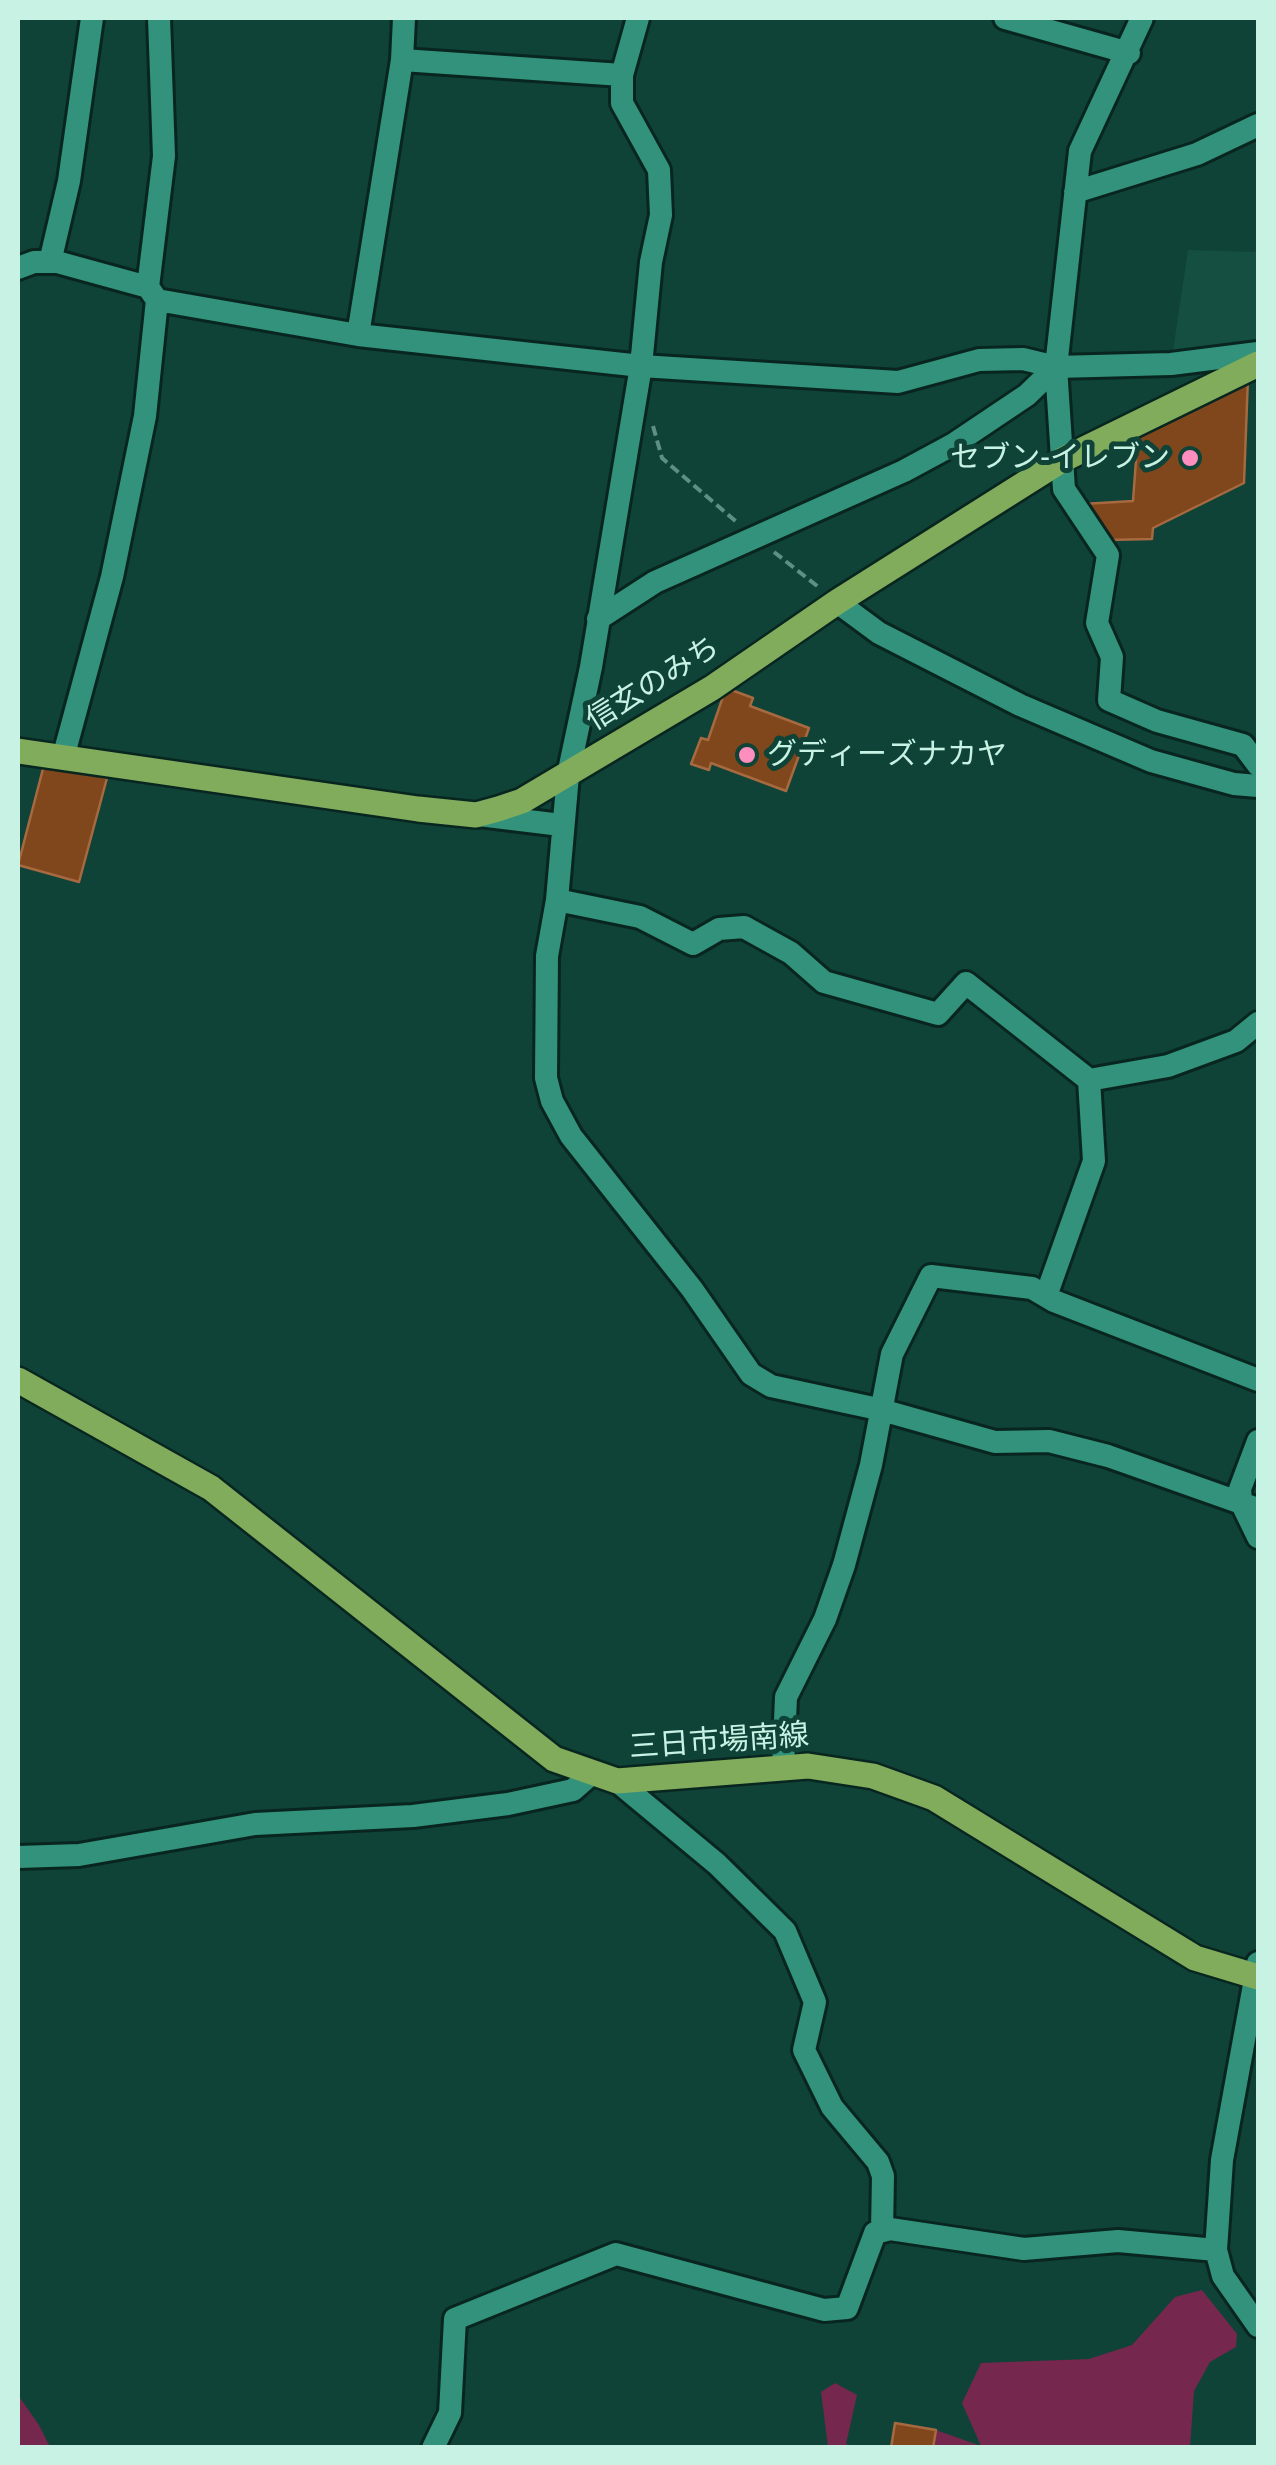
<!DOCTYPE html>
<html>
<head>
<meta charset="utf-8">
<style>
	body { margin:0 }
	#map { position:relative; width:1276px; height:2465px; overflow:hidden; background:#0f4337; font-family:"Noto Sans",sans-serif }
	canvas { display:block }
	.frame { position:absolute; inset:0; border:20px solid #c7f2e4; pointer-events:none }
</style>
</head>
<body>
<div id="map">
<canvas width="1276" height="2465"></canvas>
<div class="frame"></div>
</div>
<script>
const g = document.querySelector('canvas').getContext('2d');
g.lineJoin = 'round';
function fillPath(path, color) { g.fillStyle = color; g.fill(path, 'evenodd'); }
const poly = rows => new Path2D(rows.map(r => 'M' + r).join(''));
function strokePath(path, color, width, dash) { g.strokeStyle = color; g.lineWidth = width; g.lineCap = dash ? 'butt' : 'round'; g.setLineDash(dash || []); g.stroke(path); }
function label(font, color, halo, rows, align = 'center') {
  g.font = font + ' "Noto Sans","Noto Sans JP",sans-serif'; g.lineWidth = 10; g.setLineDash([]); g.textBaseline = 'middle'; g.strokeStyle = halo; g.fillStyle = color; for (const [text, x, y, turn = 0] of rows) {
    g.save(); g.translate(x, y); g.rotate((+turn || 0) * Math.PI / 180); g.textAlign = isNaN(turn) ? turn : align; if (halo) g.strokeText(text, 0, 0); g.fillText(text, 0, 0); g.restore();
  }
}
const built = poly([
	[1258,242,1258,350,1171,364,1188,250,1255,252]
]);
const green = poly([
	[1202,2290,1237,2334,1236,2347,1210,2362,1194,2391,1190,2447,933,2448,936,2430,981,2446,962,2403,981,2363,1089,2359,1132,2345,1175,2297],
	[835,2383,857,2395,846,2444,857,2447,828,2447,821,2392],
	[18,2395,39,2425,50,2447,18,2447]
]);
const building = poly([
	[1248,377,1244,483,1153,528,1152,539,1107,540,1083,504,1133,501,1138,433,1248,377],
	[726,688,753,698,750,706,809,728,786,791,711,763,709,770,691,764,701,738,708,740,726,688],
	[45,761,107,778,79,882,18,865,45,761],
	[895,2423,936,2430,933,2448,891,2448,895,2423]
]);
const path = poly([
	[653,426,662,458,739,524],
	[774,552,821,589]
]);
const minor = poly([
	[638,18,622,75,622,103,659,170,661,215,651,262,641,366,591,667,568,775,557,900,547,956,546,1078,552,1101,571,1136,692,1289,751,1374,771,1386,878,1409,995,1442,1049,1441,1108,1456,1258,1509],
	[1005,18,1129,53],
	[1142,18,1080,151,1056,367,1064,489,1108,555,1097,623,1112,657,1109,700,1157,721,1243,745,1258,765],
	[402,60,622,75],
	[1075,192,1197,154,1258,125],
	[50,262,69,181,92,18],
	[18,268,34,262,57,262,148,287,157,300,145,416,112,577,63,758],
	[148,287,164,156,159,18],
	[157,300,358,335,641,366,898,382,979,360,1023,359,1056,367,1171,364,1258,353],
	[358,335,402,60,404,18],
	[837,602,879,633,1020,705,1151,761,1234,784,1258,786],
	[598,619,655,582,904,471,954,444,1027,395,1056,367],
	[479,815,561,825],
	[557,900,640,917,693,944,719,929,744,927,791,953,824,982,938,1014,966,983,1089,1080,1168,1066,1236,1041,1258,1023],
	[1046,1296,1094,1161,1089,1080],
	[1258,1441,1240,1489,1241,1502,1258,1537],
	[783,1768,786,1697,825,1619,844,1565,871,1465,892,1354,931,1276,1032,1288,1054,1301,1258,1380],
	[617,1781,717,1864,785,1931,815,2002,804,2050,832,2107,878,2162,883,2176,882,2231],
	[18,1857,79,1855,255,1824,413,1816,508,1804,573,1790,590,1775],
	[1258,1963,1222,2160,1216,2250,1223,2276,1258,2326],
	[433,2448,450,2413,455,2319,616,2254,824,2310,847,2308,875,2233,890,2229,1024,2249,1118,2241,1216,2250]
]);
const major = poly([
	[18,751,418,809,476,815,498,809,522,801,712,688,837,602,1062,460,1258,364],
	[18,1380,211,1488,554,1759,617,1781,808,1766,873,1776,934,1798,1195,1958,1258,1977]
]);
const markers = [
	[1190,458,10,"#fd8ebe"],
	[747,755,10,"#fd8ebe"]
];
const poiNames = [
	["セブン-イレブン",1170,458],
	["グディーズナカヤ",767,755,"left"]
];
const streetNames = [
	["信玄のみち",653,684,-32],
	["三日市場南線",719,1742,-4]
];
fillPath(built, '#154f41');
fillPath(green, '#76274d');
fillPath(building, '#81471c');
strokePath(building, '#a66940', 2.5);
strokePath(minor, '#08261f', 28);
strokePath(major, '#08261f', 30);
strokePath(path, '#5e8f82', 4, [10, 5]);
strokePath(minor, '#32927b', 22);
strokePath(major, '#80ac5c', 25);
for (const [x, y, r, color] of markers) { const dot = new Path2D(); dot.arc(x, y, r, 0, 2 * Math.PI); g.fillStyle = color; g.fill(dot); strokePath(dot, '#0f4337', 4); }
label('30px', '#c7f2e4', '#0f4337', poiNames, 'right');
label('30px', '#c7f2e4', '#0f4337', streetNames);
</script>
</body>
</html>
